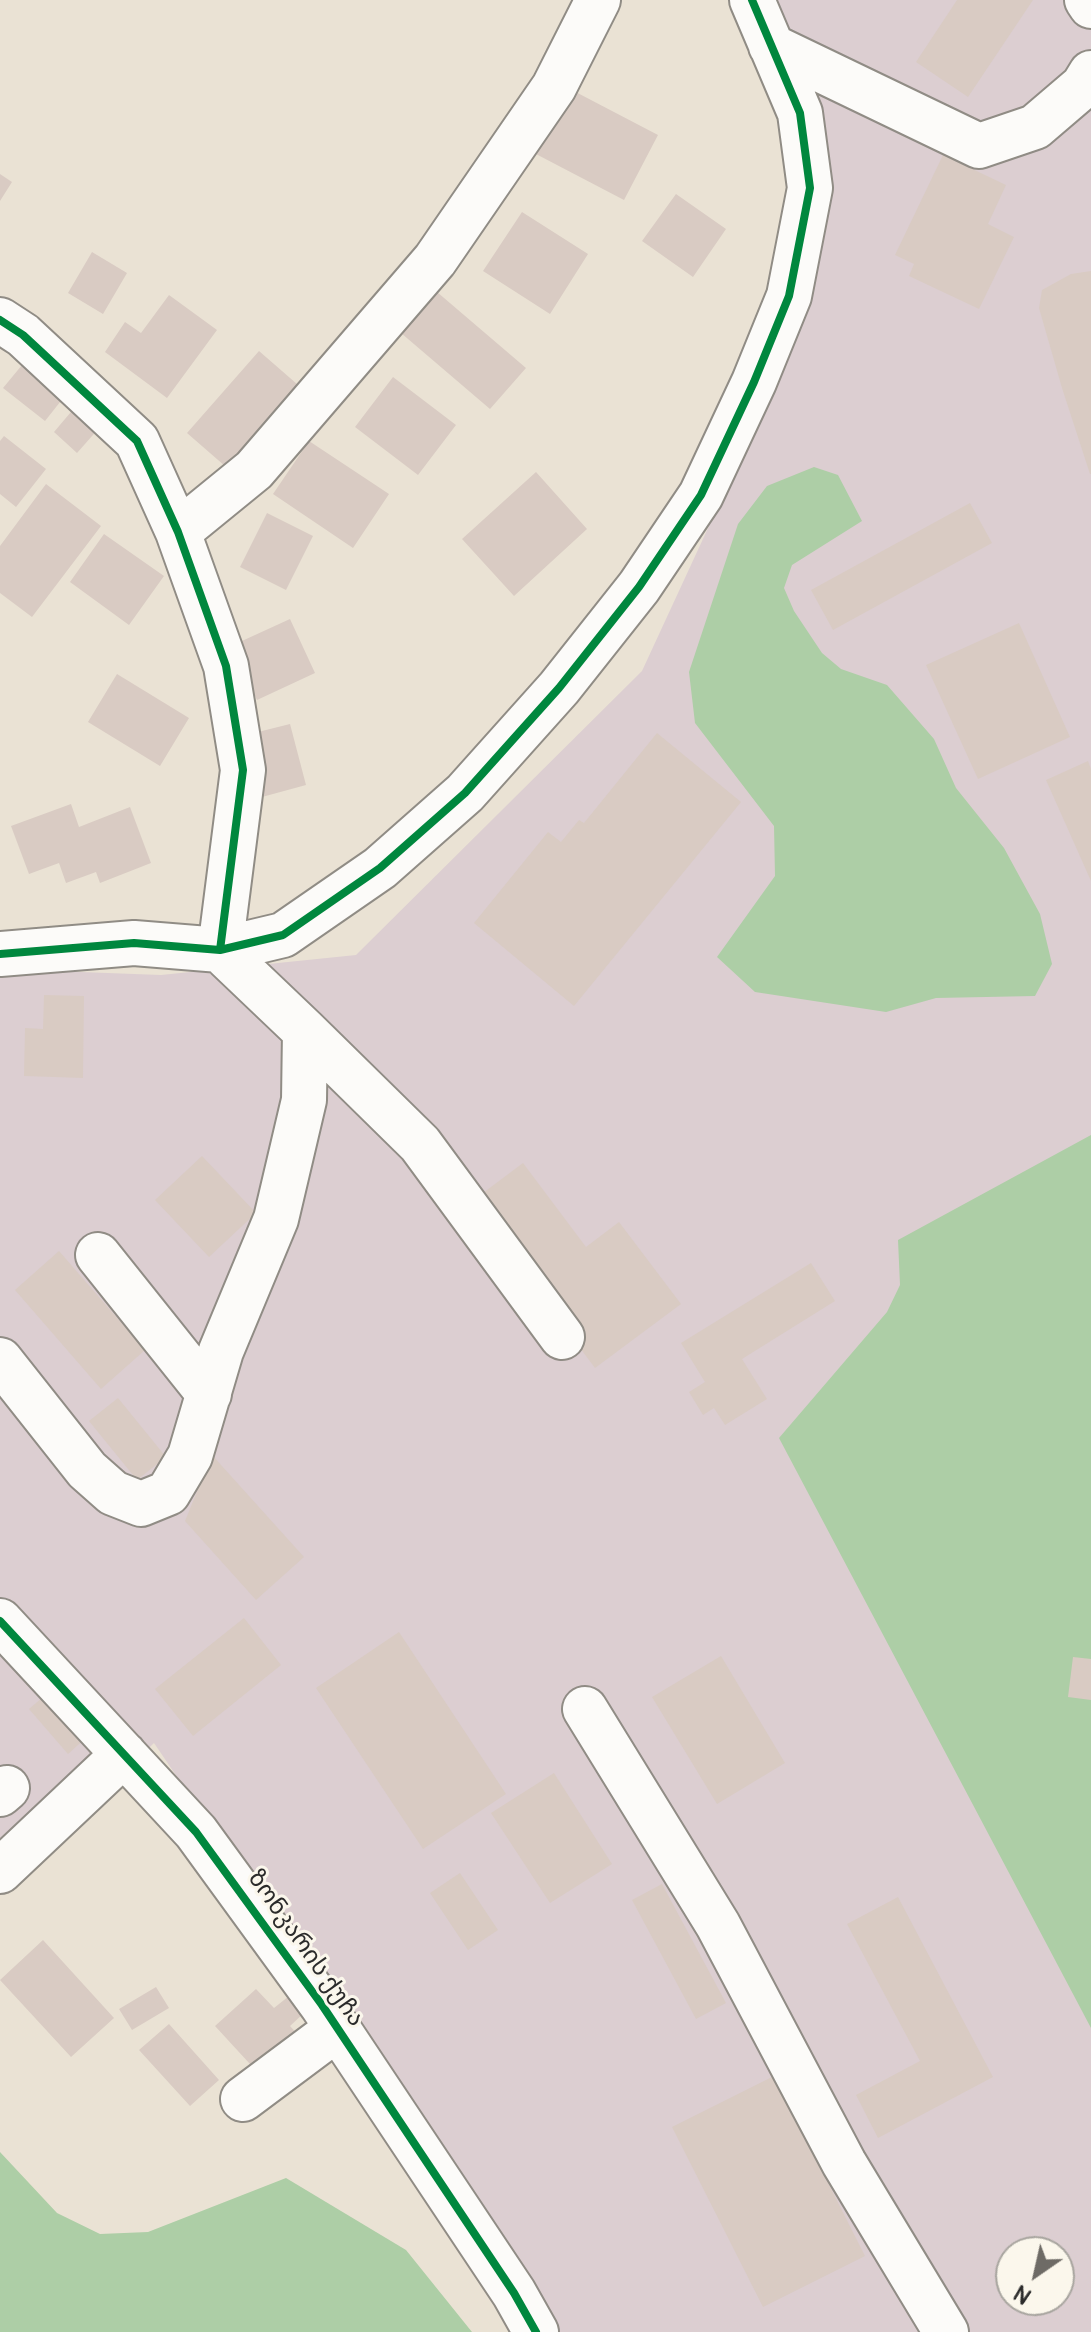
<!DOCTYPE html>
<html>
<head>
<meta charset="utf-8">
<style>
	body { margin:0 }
	#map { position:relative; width:1091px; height:2332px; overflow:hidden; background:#eae2d4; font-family:Pangolin,sans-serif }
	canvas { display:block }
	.north { position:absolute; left:995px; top:2236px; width:80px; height:80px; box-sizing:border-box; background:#fbf7ec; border:2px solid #a8a59f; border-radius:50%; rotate:214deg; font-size:22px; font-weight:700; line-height:32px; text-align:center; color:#2b2b2b }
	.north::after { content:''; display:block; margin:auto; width:28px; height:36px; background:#6e6b66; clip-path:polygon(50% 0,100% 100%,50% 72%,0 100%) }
</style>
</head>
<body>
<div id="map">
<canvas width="1091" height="2332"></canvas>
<div class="north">N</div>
</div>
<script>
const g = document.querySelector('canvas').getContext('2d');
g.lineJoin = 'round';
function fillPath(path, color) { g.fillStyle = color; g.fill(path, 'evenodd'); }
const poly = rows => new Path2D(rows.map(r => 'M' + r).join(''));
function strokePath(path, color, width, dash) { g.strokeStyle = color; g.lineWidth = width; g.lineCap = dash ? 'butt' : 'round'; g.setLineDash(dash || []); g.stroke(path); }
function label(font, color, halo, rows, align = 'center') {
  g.font = font + ' Pangolin,"Noto Sans Georgian",sans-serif'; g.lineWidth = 6; g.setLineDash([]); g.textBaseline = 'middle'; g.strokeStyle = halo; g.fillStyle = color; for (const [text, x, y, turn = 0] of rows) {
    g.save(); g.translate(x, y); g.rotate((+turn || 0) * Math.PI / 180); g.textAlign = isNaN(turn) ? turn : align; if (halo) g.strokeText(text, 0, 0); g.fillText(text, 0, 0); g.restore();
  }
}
const industrial = poly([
	[767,0,1091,0,1091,2332,555,2332,154,1743,0,1892,0,969,161,975,356,955,642,671,763,409,825,209],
	[1011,2252,1059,2252,1059,2300,1011,2300]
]);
const forest = poly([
	[814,467,838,475,862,521,792,565,784,588,794,611,822,653,841,669,887,685,934,739,956,788,1004,848,1040,914,1052,964,1035,996,936,998,886,1012,755,992,717,957,775,876,774,826,695,723,689,672,738,524,767,486],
	[1091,1135,1091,2028,779,1438,887,1312,900,1285,898,1240],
	[0,2152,57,2213,100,2234,148,2232,286,2178,406,2250,472,2332,0,2332]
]);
const building = poly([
	[957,0,1033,0,968,97,916,62],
	[568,88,658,135,624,200,534,153],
	[943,155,1006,185,988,224,1014,237,979,309,909,276,914,264,895,255],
	[0,174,12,182,0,201],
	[676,194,726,229,693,277,642,241],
	[522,212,588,254,550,314,483,271],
	[92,252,127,273,103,314,68,293],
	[1091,271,1091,474,1090,474,1062,388,1039,308,1042,290,1071,274],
	[430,286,526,368,490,409,394,327],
	[169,295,217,330,167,398,105,352,125,322,141,333],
	[259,351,305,391,233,473,187,433],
	[27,359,68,392,45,421,3,388],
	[393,377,456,425,418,475,355,427],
	[76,406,100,427,77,453,54,432],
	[4,436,46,469,16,507,0,494,0,441],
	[309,441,389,494,353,548,273,494],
	[536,472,587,529,514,596,462,539],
	[46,484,101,526,32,617,0,593,0,546],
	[970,503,992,543,833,630,811,590],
	[267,513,313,536,286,590,240,567],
	[104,534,164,576,129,625,70,582],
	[290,619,315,673,257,700,231,646],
	[1019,623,1070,737,978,779,926,665],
	[117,674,189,718,160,766,88,722],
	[290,724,306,785,262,797,246,735],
	[657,733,741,802,574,1006,474,923,548,832,561,842,579,820,584,823],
	[1088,761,1091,769,1091,881,1046,780],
	[71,804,79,827,130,807,151,863,100,883,96,872,66,883,59,863,29,874,11,826],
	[44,995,84,996,83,1078,24,1076,25,1028,43,1029],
	[202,1156,256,1213,209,1257,155,1200],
	[523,1163,586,1247,619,1222,681,1304,595,1368,471,1202],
	[59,1251,145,1350,101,1389,15,1290],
	[811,1263,835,1301,742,1359,767,1399,725,1425,714,1408,703,1415,689,1392,705,1382,681,1343],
	[118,1398,166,1457,137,1480,89,1421],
	[212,1455,304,1557,256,1600,185,1521],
	[244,1618,281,1665,193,1736,155,1689],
	[399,1632,506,1794,423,1849,316,1688],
	[721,1656,785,1763,717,1804,652,1697],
	[1073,1657,1091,1659,1091,1700,1068,1697],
	[49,1692,88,1736,68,1754,29,1709],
	[554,1773,612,1864,550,1903,491,1813],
	[460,1873,498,1930,468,1950,430,1893],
	[662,1884,726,2003,696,2019,632,1900],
	[898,1897,993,2077,878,2138,856,2095,920,2061,847,1924],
	[43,1940,114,2018,71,2057,0,1980],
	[156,1987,169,2008,132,2030,119,2009],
	[256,1989,274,2008,289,1996,304,2013,290,2026,302,2039,261,2076,215,2026],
	[169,2024,219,2080,190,2106,139,2050],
	[774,2076,865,2256,763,2307,672,2127]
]);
const minor = poly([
	[1087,0,1091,6],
	[771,46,979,146,1035,127,1083,86,1091,73],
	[0,320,23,335,137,441,178,532,226,666,243,770,220,950],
	[178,532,254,470,435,260,554,87,598,0],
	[0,954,134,943,220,950,283,935,380,868,465,793,559,688,639,587,701,495,754,382,789,296,810,188,800,113,752,0],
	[305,1031,420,1144,562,1337],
	[98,1255,209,1394],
	[0,1360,87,1470,113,1493,141,1504,168,1493,190,1456,221,1351,276,1219,304,1100,305,1031,220,950],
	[0,1621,196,1832,322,2005,514,2293,536,2332],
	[585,1709,718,1925,844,2163,946,2332],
	[0,1794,7,1788],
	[0,1871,124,1754],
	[243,2099,338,2028]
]);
const cycleway = poly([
	[0,320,23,335,137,441,178,532,226,666,243,770,220,950],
	[0,954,134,943,220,950,283,935,380,868,465,793,559,688,639,587,701,495,754,382,789,296,810,188,800,113,752,0],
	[0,1621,196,1832,322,2005,514,2293,536,2332]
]);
const streetNames = [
	["ზონკარის ქუჩა",305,1949,55]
];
fillPath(industrial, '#dcced1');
fillPath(forest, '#adcea6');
fillPath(building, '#d9cbc3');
strokePath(minor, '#908c85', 48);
strokePath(minor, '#fcfbf9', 44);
strokePath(cycleway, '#00873e', 8);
label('24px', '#2b2b2b', '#fbf7ec', streetNames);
</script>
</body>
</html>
